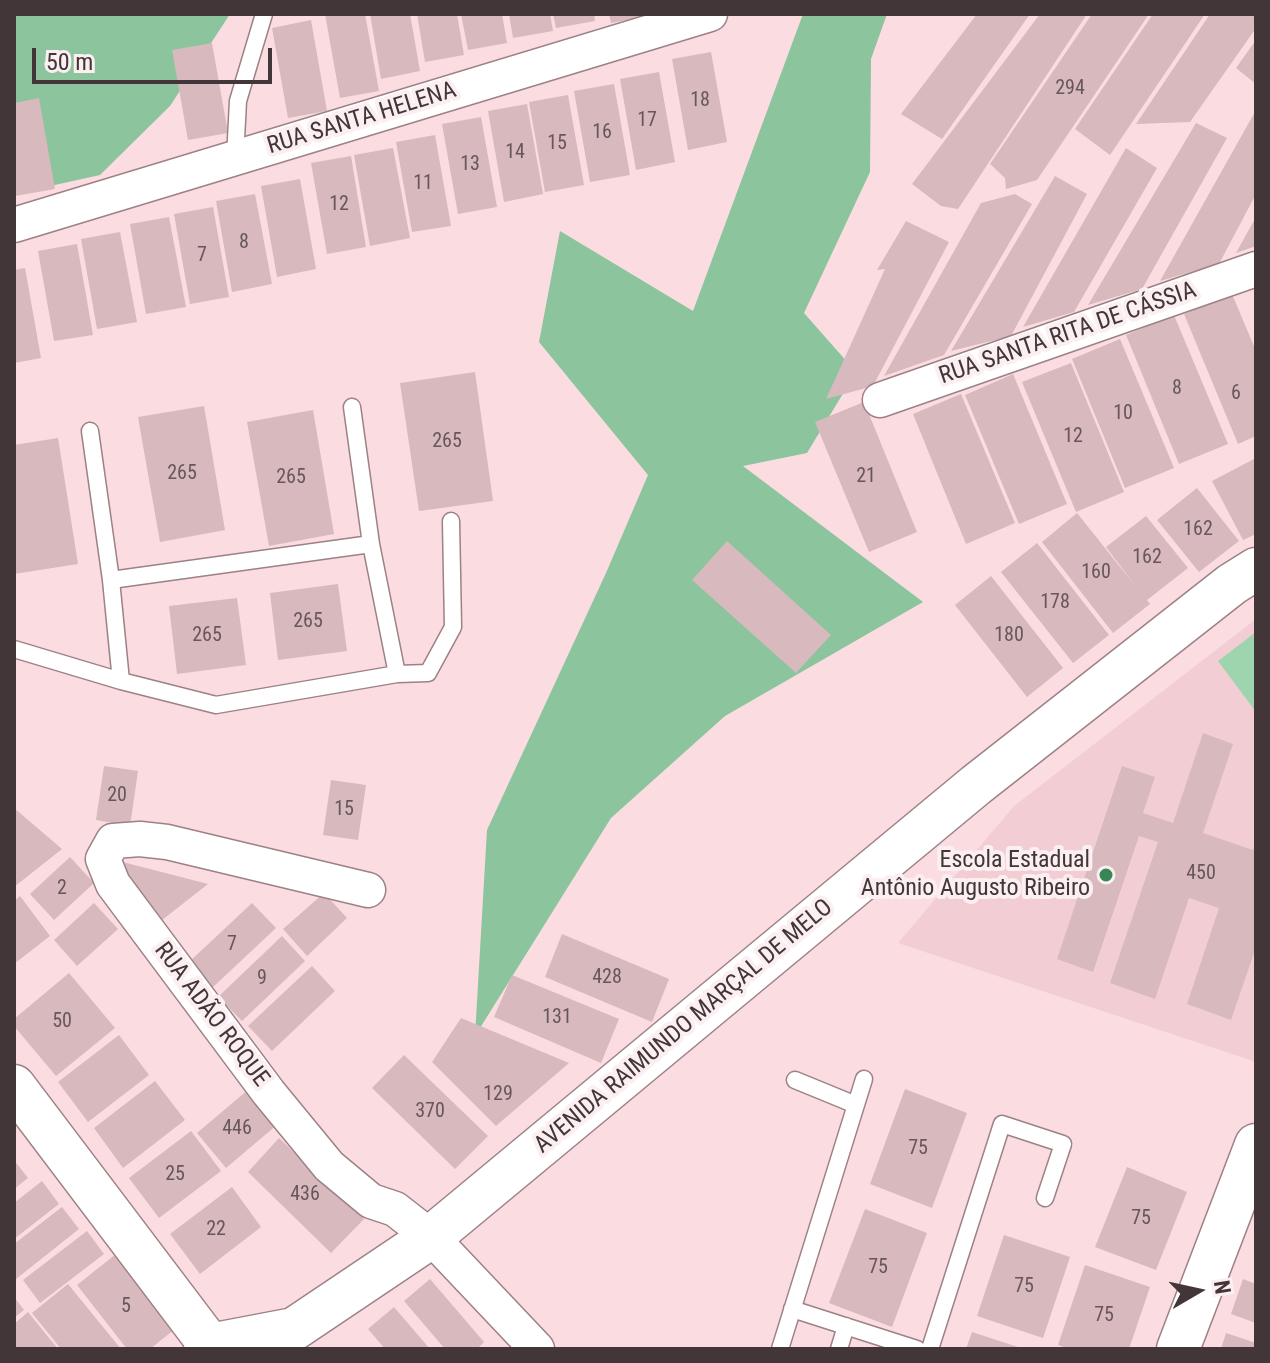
<!DOCTYPE html>
<html>
<head>
<meta charset="utf-8">
<style>
	body { margin:0 }
	#map { position:relative; width:1270px; height:1363px; overflow:hidden; background:#fbdce1; font-family:"Roboto Condensed",sans-serif }
	canvas { display:block }
	.frame { position:absolute; inset:0; border:16px solid #423638; pointer-events:none }
	.north { position:absolute; left:1158px; top:1251px; width:80px; height:80px; -webkit-text-stroke:6px #fbeff1; paint-order:stroke; rotate:81deg; font-size:22px; font-weight:700; line-height:32px; text-align:center; color:#423638 }
	.north::after { content:''; display:block; margin:auto; width:28px; height:36px; background:#423638; clip-path:polygon(50% 0,100% 100%,50% 72%,0 100%) }
	.scale { position:absolute; left:32px; top:48px; width:240px; height:36px; box-sizing:border-box; border:4px solid #423638; border-top:0; padding-left:10px; font-size:24px; line-height:28px; white-space:nowrap; color:#423638; -webkit-text-stroke:6px #fbeff1; paint-order:stroke }
</style>
</head>
<body>
<div id="map">
<canvas width="1270" height="1363"></canvas>
<div class="frame"></div>
<div class="north">N</div>
<div class="scale">50 m</div>
</div>
<script>
const g = document.querySelector('canvas').getContext('2d');
g.lineJoin = 'round';
function fillPath(path, color) { g.fillStyle = color; g.fill(path, 'evenodd'); }
const poly = rows => new Path2D(rows.map(r => 'M' + r).join(''));
function strokePath(path, color, width, dash) { g.strokeStyle = color; g.lineWidth = width; g.lineCap = dash ? 'butt' : 'round'; g.setLineDash(dash || []); g.stroke(path); }
function label(font, color, halo, rows, align = 'center') {
  g.font = font + ' "Roboto Condensed",sans-serif'; g.lineWidth = 8; g.setLineDash([]); g.textBaseline = 'middle'; g.strokeStyle = halo; g.fillStyle = color; for (const [text, x, y, turn = 0] of rows) {
    g.save(); g.translate(x, y); g.rotate((+turn || 0) * Math.PI / 180); g.textAlign = isNaN(turn) ? turn : align; if (halo) g.strokeText(text, 0, 0); g.fillText(text, 0, 0); g.restore();
  }
}
const built = poly([
	[1256,619,1256,1062,898,943,1014,806]
]);
const green = poly([
	[1256,632,1256,712,1218,661]
]);
const forest = poly([
	[14,14,230,14,170,106,100,175,14,194],
	[803,14,887,14,871,59,870,172,804,313,856,372,807,453,743,466,923,602,725,716,611,818,475,1036,487,830,606,573,648,475,539,342,560,231,693,311]
]);
const building = poly([
	[325,14,365,14,379,91,340,98],
	[370,14,410,14,420,71,381,79],
	[417,14,457,14,464,55,425,62],
	[461,14,502,14,507,43,468,50],
	[509,14,550,14,553,31,513,38],
	[553,14,594,14,595,21,556,28],
	[609,14,649,14,649,16,611,23],
	[977,14,1030,14,942,139,901,114],
	[1040,14,1087,14,958,209,941,206,912,184],
	[1092,14,1149,14,1037,180,1006,189,1005,178,990,164],
	[1153,14,1205,14,1110,155,1075,129],
	[1210,14,1256,14,1256,28,1190,122,1136,124],
	[311,20,327,111,288,118,272,28],
	[1256,40,1256,84,1236,68],
	[212,43,228,133,188,140,172,50],
	[711,52,727,142,688,150,672,59],
	[659,72,675,162,636,170,620,79],
	[614,84,630,175,590,182,574,91],
	[568,95,584,185,545,192,529,102],
	[39,98,55,189,15,196,14,103],
	[527,104,543,194,504,202,488,111],
	[1256,110,1256,194,1219,264,1160,281],
	[481,117,497,207,458,214,442,124],
	[1196,123,1227,138,1142,289,1088,305],
	[435,135,451,226,412,232,396,142],
	[393,148,410,238,370,246,354,155],
	[1126,148,1157,168,1074,312,1023,327],
	[351,156,366,247,327,254,311,163],
	[1055,176,1087,194,1011,336,951,351],
	[300,179,316,269,277,277,261,186],
	[255,194,272,284,232,292,216,201],
	[1015,194,1032,204,944,355,884,376,981,203],
	[213,207,229,297,190,304,174,214],
	[169,217,186,307,146,314,130,224],
	[1256,217,1256,246,1236,253],
	[906,221,949,242,873,386,826,399,885,269,877,270],
	[120,232,137,322,97,329,81,239],
	[77,244,93,335,54,341,38,251],
	[25,268,41,358,14,363,14,270],
	[1232,294,1256,351,1256,436,1238,444,1184,314],
	[1174,315,1228,444,1179,464,1126,335],
	[1120,339,1174,468,1125,488,1072,359],
	[1071,363,1124,492,1076,512,1022,382],
	[475,372,493,501,419,511,400,383],
	[1013,374,1067,504,1019,524,965,395],
	[961,394,1015,523,966,544,913,414],
	[864,402,917,532,869,552,815,422],
	[204,406,225,530,160,542,138,417],
	[313,410,334,534,269,546,247,422],
	[58,438,78,564,14,574,14,445],
	[1256,458,1256,534,1243,540,1212,481],
	[1197,488,1239,541,1199,572,1157,520],
	[1077,513,1137,588,1106,547,1146,516,1188,568,1147,600,1150,604,1113,633,1042,542],
	[727,541,831,635,796,673,692,580],
	[1037,543,1109,635,1073,663,1001,572],
	[991,576,1063,668,1027,697,955,605],
	[338,584,347,651,278,660,270,593],
	[237,598,246,665,177,674,169,606],
	[1203,733,1233,744,1203,833,1253,850,1256,842,1256,947,1231,1020,1187,1004,1219,908,1189,898,1155,999,1110,983,1158,842,1139,836,1093,972,1057,959,1122,766,1155,777,1143,813,1173,823],
	[104,766,138,771,130,826,96,820],
	[331,780,366,785,358,840,323,835],
	[14,808,62,849,14,887],
	[70,857,94,883,54,920,30,894],
	[115,860,208,884,157,924],
	[324,893,347,918,307,956,283,929],
	[20,896,50,936,14,964,14,901],
	[94,903,118,929,77,966,54,940],
	[252,903,276,928,212,988,188,963],
	[562,934,669,979,652,1022,545,977],
	[282,936,305,961,242,1021,218,997],
	[312,966,335,991,272,1051,248,1026],
	[69,973,115,1028,56,1076,14,1026,14,1019],
	[512,975,619,1019,601,1063,494,1017],
	[461,1018,569,1063,496,1126,432,1062],
	[119,1035,149,1075,88,1122,58,1082],
	[404,1055,488,1136,455,1169,372,1088],
	[155,1081,185,1120,123,1168,94,1128],
	[249,1089,278,1124,226,1168,197,1133],
	[905,1089,967,1113,932,1208,870,1184],
	[191,1131,221,1171,159,1218,129,1178],
	[279,1138,364,1219,331,1253,248,1172],
	[14,1160,28,1178,14,1189],
	[1127,1167,1187,1192,1156,1270,1095,1247],
	[42,1181,59,1204,14,1239,14,1203],
	[232,1187,261,1227,200,1274,170,1234],
	[62,1207,79,1229,16,1279,14,1244],
	[865,1209,927,1233,892,1327,829,1303],
	[87,1231,104,1254,40,1303,23,1280],
	[1004,1235,1070,1257,1043,1338,977,1316],
	[116,1254,175,1329,150,1349,127,1349,77,1285],
	[1085,1265,1150,1287,1129,1349,1069,1349,1058,1345],
	[430,1279,484,1342,477,1349,445,1349,404,1301],
	[1243,1279,1256,1284,1256,1323,1231,1314],
	[68,1284,121,1349,61,1349,32,1313],
	[14,1297,24,1310,14,1318],
	[394,1307,430,1349,385,1349,368,1329],
	[28,1312,58,1349,14,1349,14,1324],
	[972,1332,1021,1348,1021,1349,966,1349],
	[1226,1333,1256,1343,1256,1349,1221,1349]
]);
const service = poly([
	[235,158,238,101,264,14],
	[90,431,111,580],
	[14,649,121,681,216,705,397,674,371,544,352,407],
	[397,674,428,673,453,627,451,521],
	[121,681,111,580,371,544],
	[795,1080,856,1105],
	[792,1309,917,1349],
	[780,1349,864,1079],
	[839,1349,846,1326],
	[930,1349,1002,1124,1063,1144,1045,1198]
]);
const minor = poly([
	[14,225,710,14],
	[880,400,1256,269],
	[368,890,167,842,140,839,113,841,103,859,113,884,269,1093,329,1166,371,1201,395,1209,431,1237,537,1349]
]);
const tertiary = poly([
	[14,1086,210,1345],
	[205,1349,210,1345,294,1329,431,1237,976,785,1232,584,1256,569],
	[1178,1349,1256,1145]
]);
const markers = [
	[1106,875,8,"#378656"]
];
const numberNames = [
	["294",1070,89],
	["18",700,101],
	["17",647,121],
	["16",602,133],
	["15",557,144],
	["14",515,153],
	["13",470,165],
	["11",423,184],
	["12",339,205],
	["8",244,243],
	["7",202,256],
	["8",1177,389],
	["6",1236,394],
	["10",1123,414],
	["12",1073,437],
	["265",447,442],
	["265",182,474],
	["21",866,477],
	["265",291,478],
	["162",1198,530],
	["162",1147,558],
	["160",1096,573],
	["178",1055,603],
	["265",308,622],
	["265",207,636],
	["180",1009,636],
	["20",117,796],
	["15",344,810],
	["450",1201,874],
	["2",62,889],
	["7",232,945],
	["428",607,978],
	["9",262,979],
	["131",557,1018],
	["50",62,1022],
	["129",498,1095],
	["370",430,1112],
	["446",237,1129],
	["75",918,1149],
	["25",175,1175],
	["436",305,1195],
	["75",1141,1219],
	["22",216,1230],
	["75",878,1268],
	["75",1024,1287],
	["5",126,1307],
	["75",1104,1316]
];
const streetNames = [
	["RUA SANTA HELENA",362,119,-17],
	["RUA SANTA RITA DE CÁSSIA",1068,334,-19],
	["RUA ADÃO ROQUE",211,1015,53],
	["AVENIDA RAIMUNDO MARÇAL DE MELO",684,1027,-40]
];
const poiNames = [
	["Escola Estadual",1090,861],
	["Antônio Augusto Ribeiro",1090,889]
];
fillPath(built, '#f3cdd4');
fillPath(green, '#9ed5af');
fillPath(forest, '#8bc49d');
fillPath(building, '#d7b9be');
strokePath(service, '#9c8185', 19);
strokePath(minor, '#9c8185', 37);
strokePath(tertiary, '#9c8185', 45);
strokePath(service, '#fff', 16);
strokePath(minor, '#fff', 34);
strokePath(tertiary, '#fff', 42);
for (const [x, y, r, color] of markers) { const dot = new Path2D(); dot.arc(x, y, r, 0, 2 * Math.PI); g.fillStyle = color; g.fill(dot); strokePath(dot, '#fbeff1', 3); }
label('20px', '#67575a', null, numberNames);
label('24px', '#423638', '#fbeff1', streetNames);
label('24px', '#423638', '#fbeff1', poiNames, 'right');
</script>
</body>
</html>
